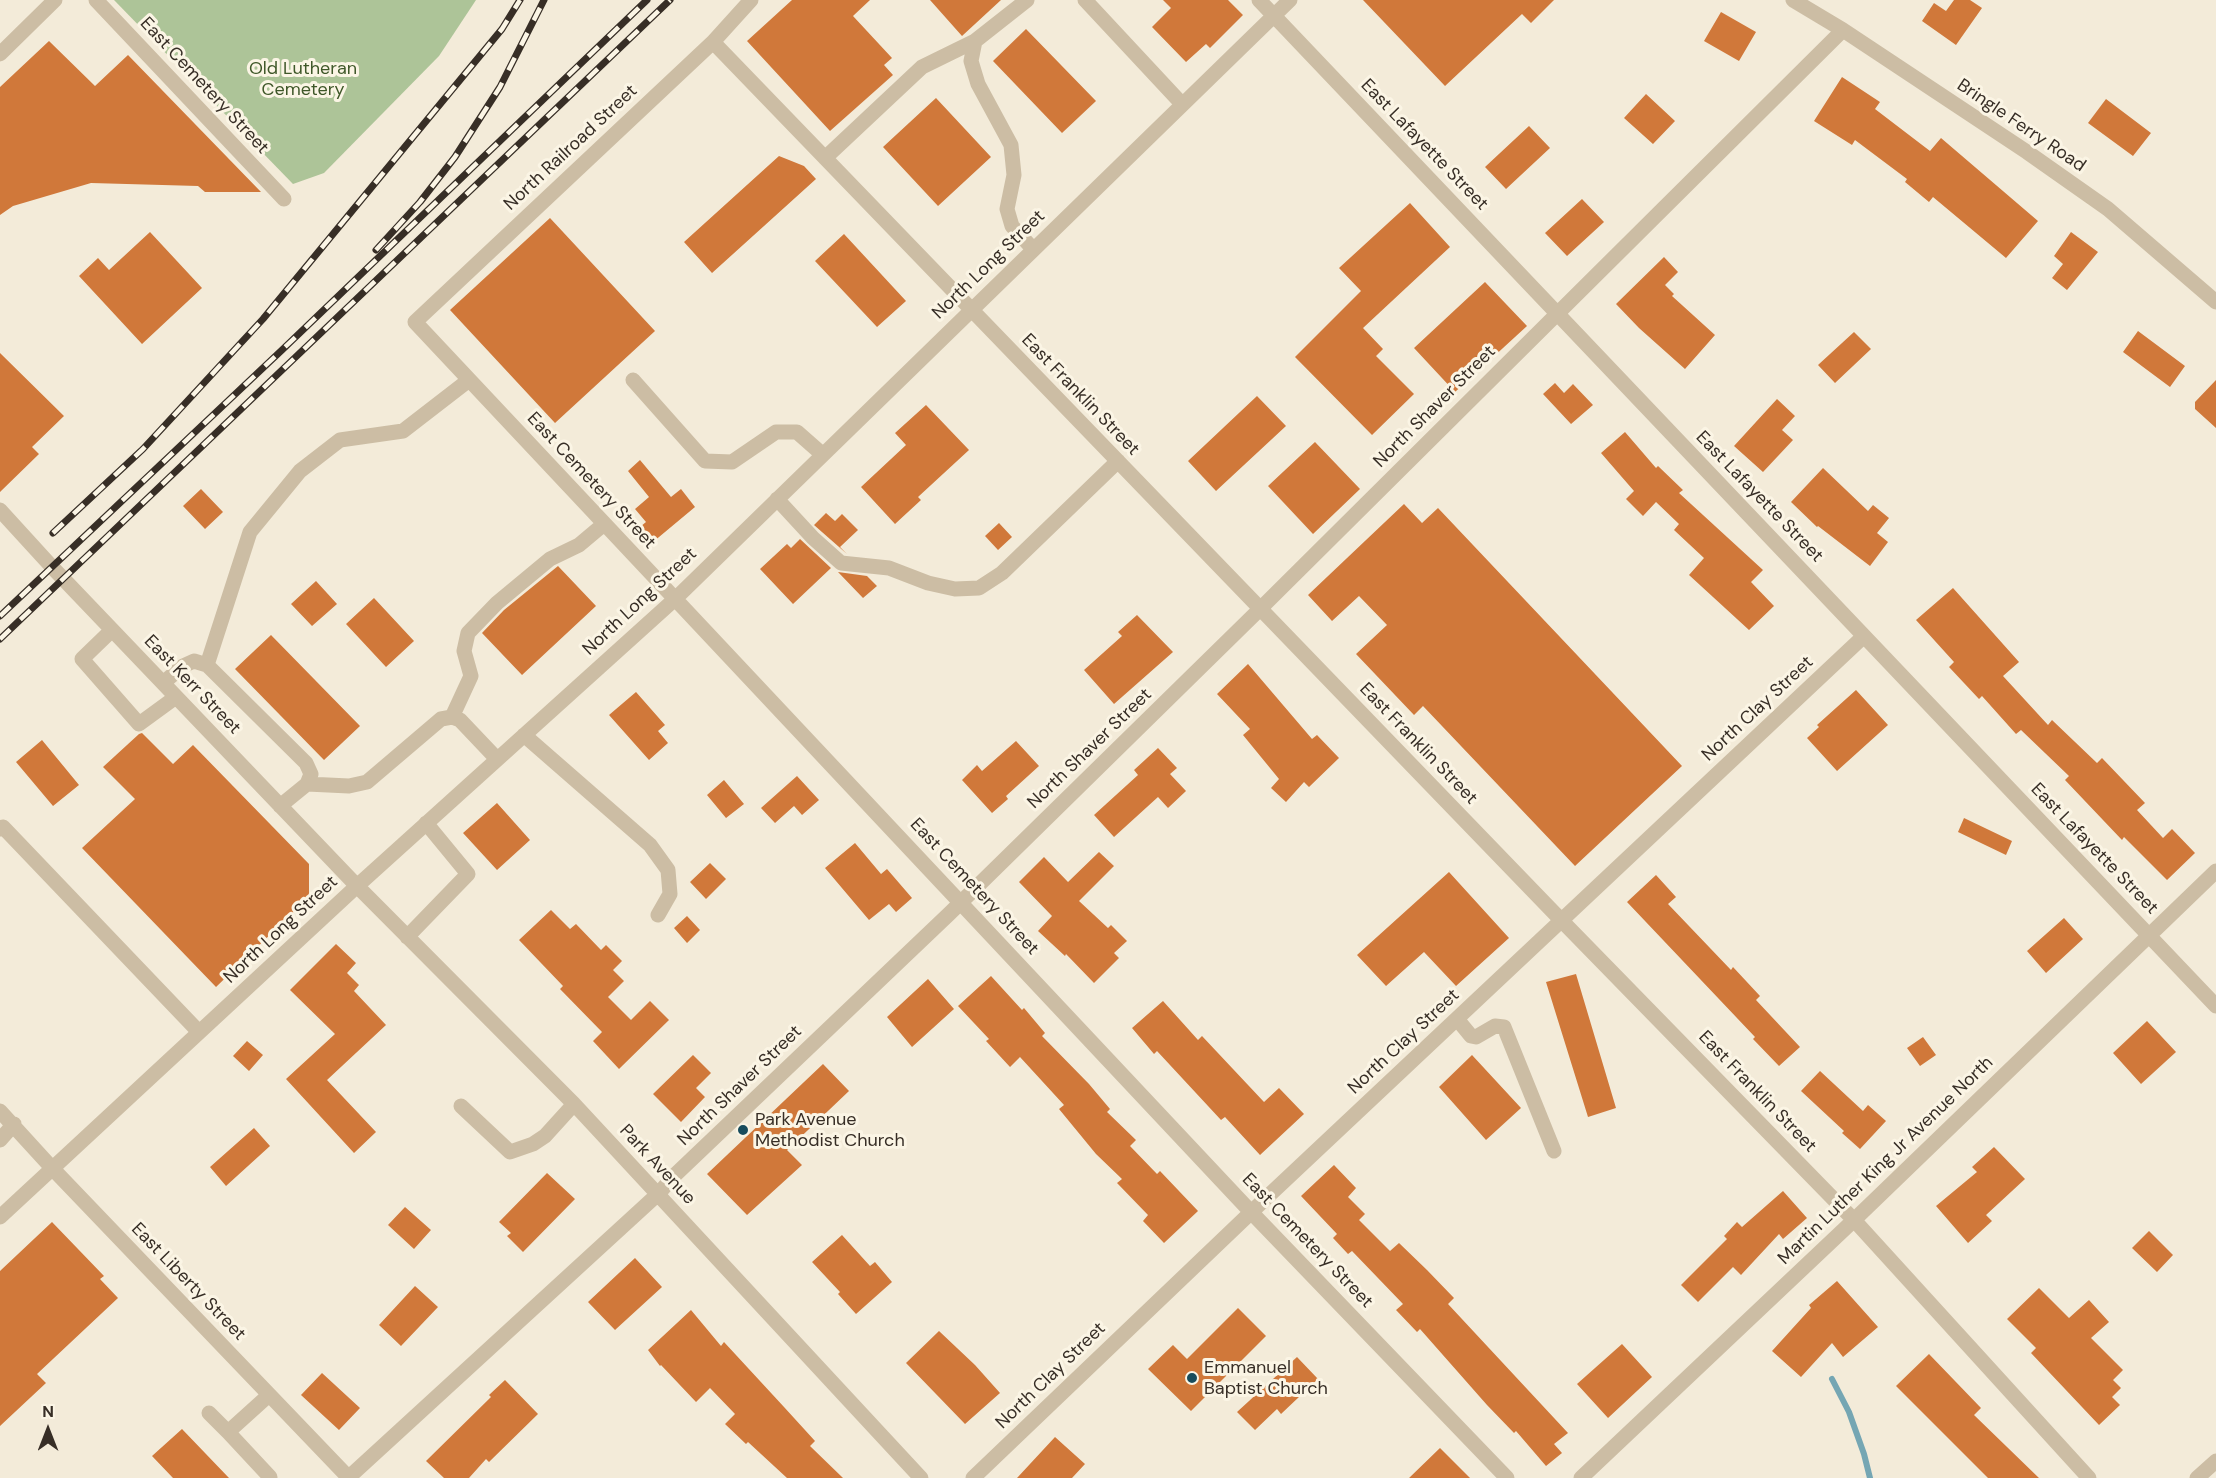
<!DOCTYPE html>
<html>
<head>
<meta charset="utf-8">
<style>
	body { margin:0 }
	#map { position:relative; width:2216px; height:1478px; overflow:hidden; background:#f3ebd9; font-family:"DM Sans",sans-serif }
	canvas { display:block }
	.north { position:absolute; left:18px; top:1400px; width:60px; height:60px; -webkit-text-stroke:4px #fbf5e5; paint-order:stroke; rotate:0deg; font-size:16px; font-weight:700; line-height:24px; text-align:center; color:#372e26 }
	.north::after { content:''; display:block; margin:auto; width:21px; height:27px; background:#372e26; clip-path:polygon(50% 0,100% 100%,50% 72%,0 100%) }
</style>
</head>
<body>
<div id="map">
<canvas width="2216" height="1478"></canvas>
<div class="north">N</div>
</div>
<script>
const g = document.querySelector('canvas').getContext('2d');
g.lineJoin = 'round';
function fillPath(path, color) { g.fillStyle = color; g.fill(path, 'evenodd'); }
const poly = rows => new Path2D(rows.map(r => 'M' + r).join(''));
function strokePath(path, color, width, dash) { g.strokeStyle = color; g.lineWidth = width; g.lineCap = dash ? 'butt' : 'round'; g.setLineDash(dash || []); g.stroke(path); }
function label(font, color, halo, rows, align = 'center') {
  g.font = font + ' "DM Sans",sans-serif'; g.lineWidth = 6; g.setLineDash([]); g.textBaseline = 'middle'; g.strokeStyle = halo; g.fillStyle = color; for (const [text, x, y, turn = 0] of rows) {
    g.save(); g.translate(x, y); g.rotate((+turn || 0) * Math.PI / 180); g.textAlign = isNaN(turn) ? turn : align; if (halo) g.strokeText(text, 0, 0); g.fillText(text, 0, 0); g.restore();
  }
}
const green = poly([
	[114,0,476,0,439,56,324,173,293,184]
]);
const stream = poly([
	[1832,1379,1849,1412,1864,1454,1870,1478]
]);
const building = poly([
	[792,0,870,0,853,16,892,58,884,65,893,75,830,131,747,41],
	[930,0,1001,0,962,36],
	[1163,0,1228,0,1243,15,1210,48,1206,44,1186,62,1152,27,1171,8],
	[1363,0,1554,0,1531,23,1522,14,1445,86],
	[1954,0,1970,0,1982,8,1956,45,1922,21,1934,3,1946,11],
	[1721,12,1756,32,1739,61,1704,41],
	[1026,29,1096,101,1062,133,993,61],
	[49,41,95,86,128,55,261,192,205,192,198,186,91,183,13,206,0,215,0,87],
	[1842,77,1880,102,1875,109,1930,151,1941,138,2038,221,2006,258,1933,197,1929,202,1905,182,1907,179,1855,140,1852,145,1814,121],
	[1646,94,1675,121,1653,144,1624,118],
	[936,98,991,157,938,206,883,147],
	[2106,99,2151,133,2133,156,2088,123],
	[1529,126,1550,148,1506,189,1485,167],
	[779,156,804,166,816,179,712,273,684,242],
	[1582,199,1604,222,1567,256,1545,233],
	[1410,203,1450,247,1363,328,1383,349,1376,356,1414,394,1372,435,1295,357,1361,291,1339,268],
	[550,218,655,331,555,423,450,310],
	[150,232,202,288,142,344,79,276,98,258,109,270],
	[2071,232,2098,252,2067,290,2052,278,2063,264,2054,256],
	[844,234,906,301,877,327,815,261],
	[1664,257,1678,272,1665,285,1674,294,1672,296,1715,335,1685,369,1639,328,1616,304],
	[1485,282,1527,326,1455,392,1414,348],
	[2138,331,2185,366,2170,387,2123,352],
	[1854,332,1871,349,1835,383,1818,365],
	[0,353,64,416,32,447,39,454,0,492],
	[2216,380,2216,428,2195,409,2195,402],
	[1555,383,1564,393,1573,384,1593,405,1571,424,1543,394],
	[1257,396,1286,426,1216,491,1188,461],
	[1777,399,1795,416,1782,430,1793,440,1763,472,1734,446],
	[926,405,969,450,918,497,921,500,895,524,861,487,906,445,895,433],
	[1625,432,1656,468,1658,466,1683,490,1679,493,1763,570,1751,582,1774,606,1749,630,1689,575,1704,558,1674,530,1679,524,1656,502,1643,516,1626,499,1634,491,1601,453],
	[1315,442,1360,489,1313,534,1268,486],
	[640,460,671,497,681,489,695,507,653,542,640,527,646,522,635,509,649,497,628,471],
	[1823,468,1868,511,1873,505,1889,518,1877,533,1888,542,1870,566,1818,526,1817,527,1791,502],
	[201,489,223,512,205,529,183,506],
	[1404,504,1422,523,1438,508,1682,766,1575,866,1423,706,1414,715,1356,654,1387,625,1359,596,1332,621,1308,595],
	[826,513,835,521,842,514,858,530,840,547,847,554,814,525],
	[999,523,1012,537,998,550,985,536],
	[800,539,831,568,793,604,760,569,787,544,791,548],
	[558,566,596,606,522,675,482,633,504,610],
	[838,572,867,576,877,586,863,598],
	[316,581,337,604,312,626,291,604],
	[1953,588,2019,662,2003,676,2048,725,2052,720,2097,763,2102,758,2145,803,2137,810,2163,838,2172,829,2195,853,2167,880,2124,837,2122,840,2065,780,2069,776,2021,730,2016,734,1982,696,1979,699,1949,667,1954,662,1916,620],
	[374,598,414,641,386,667,346,624],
	[1137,615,1173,652,1114,704,1084,670,1122,636,1118,632],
	[271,635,360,726,324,760,235,669],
	[1248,664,1312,739,1317,735,1339,758,1309,787,1304,782,1286,802,1271,788,1279,779,1243,735,1250,729,1217,694],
	[1856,690,1888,725,1837,771,1807,738,1819,727,1817,725],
	[636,692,665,725,658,731,668,743,649,760,609,715],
	[142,733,173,764,193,745,309,864,309,897,216,987,82,848,135,799,103,767,139,734],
	[42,740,79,785,53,806,16,762],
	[1016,741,1039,766,1006,796,1008,799,992,813,962,780,977,765,982,771],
	[1158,748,1177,768,1170,774,1186,791,1168,808,1158,797,1114,837,1094,815,1138,775,1134,770],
	[797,776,819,800,802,815,794,806,775,823,761,808],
	[724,780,744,804,726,818,707,795],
	[497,803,530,840,497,870,463,833],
	[1964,818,2012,841,2006,855,1958,832],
	[855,843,881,874,887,869,912,898,896,912,889,904,869,920,825,868],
	[1099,852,1114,866,1079,901,1108,928,1111,925,1127,941,1114,953,1119,958,1094,983,1066,954,1065,956,1038,931,1052,916,1019,882,1044,857,1068,882],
	[710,863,726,879,706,899,690,882],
	[1449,872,1509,938,1456,986,1424,952,1386,986,1357,955],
	[1656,875,1676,897,1668,904,1731,970,1733,967,1760,996,1756,1000,1800,1047,1779,1066,1753,1039,1755,1037,1627,902],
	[551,910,570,929,576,924,601,950,606,945,622,961,613,970,624,981,608,997,631,1020,650,1001,669,1020,619,1069,593,1041,602,1032,560,989,563,986,519,940],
	[687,916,700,930,687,943,674,928],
	[2064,918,2083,939,2046,973,2027,951],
	[336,944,356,963,347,973,359,985,354,991,386,1025,327,1080,376,1132,354,1153,286,1079,335,1034,290,990],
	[1576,974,1616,1108,1588,1117,1546,982],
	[991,976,1022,1010,1024,1008,1045,1033,1042,1036,1089,1084,1110,1109,1107,1112,1136,1140,1130,1146,1157,1174,1160,1171,1198,1211,1164,1243,1143,1221,1148,1215,1117,1183,1122,1179,1096,1154,1059,1109,1064,1105,1020,1057,1010,1067,986,1041,989,1039,958,1006],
	[928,979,954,1009,912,1047,887,1017],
	[1163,1001,1198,1040,1202,1036,1264,1102,1279,1088,1304,1114,1260,1155,1225,1117,1221,1120,1157,1051,1154,1054,1132,1028],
	[2147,1021,2176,1052,2141,1084,2113,1053],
	[1923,1037,1936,1055,1920,1066,1907,1048],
	[247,1041,263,1055,249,1071,233,1056],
	[693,1055,711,1073,696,1088,705,1097,681,1122,653,1094],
	[1472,1055,1521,1108,1486,1140,1439,1087],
	[823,1064,849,1091,787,1150,802,1165,747,1215,707,1174],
	[1820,1071,1863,1111,1868,1105,1886,1121,1860,1149,1842,1133,1844,1131,1801,1091],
	[254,1128,270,1146,226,1186,210,1167],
	[1994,1147,2025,1179,1986,1215,1992,1221,1968,1243,1936,1206,1977,1172,1972,1167],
	[1334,1165,1356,1188,1348,1197,1365,1214,1359,1220,1390,1251,1399,1243,1427,1270,1454,1298,1448,1304,1568,1433,1554,1444,1562,1453,1546,1466,1516,1431,1514,1433,1487,1405,1420,1329,1417,1332,1396,1310,1403,1304,1352,1251,1348,1254,1333,1238,1337,1234,1301,1196],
	[547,1173,575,1199,523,1252,507,1236,511,1233,499,1222],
	[1783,1191,1807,1218,1783,1239,1779,1234,1741,1275,1733,1267,1698,1302,1681,1285,1727,1239,1724,1236,1737,1222,1742,1227],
	[405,1207,431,1230,414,1249,388,1225],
	[52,1222,104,1276,100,1279,118,1298,37,1374,46,1383,0,1426,0,1271],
	[2149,1231,2173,1255,2157,1272,2132,1248],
	[842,1235,870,1266,875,1262,892,1282,856,1314,838,1294,840,1292,812,1262],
	[635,1258,662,1287,615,1330,588,1302],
	[1837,1281,1878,1327,1843,1357,1832,1343,1801,1377,1772,1351,1811,1308,1809,1305],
	[415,1286,438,1307,401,1346,379,1325],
	[2039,1288,2069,1318,2089,1300,2109,1322,2091,1338,2123,1370,2113,1380,2121,1388,2112,1397,2120,1405,2099,1425,2031,1353,2036,1348,2007,1319],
	[1238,1308,1266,1336,1191,1411,1148,1369,1173,1345,1187,1359],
	[691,1310,721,1346,724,1342,784,1407,815,1441,810,1446,843,1478,787,1478,748,1442,746,1444,725,1424,735,1414,710,1388,696,1402,661,1365,660,1366,648,1350],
	[939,1331,975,1365,1000,1393,965,1424,906,1363],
	[1622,1344,1652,1377,1608,1418,1577,1384],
	[1929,1354,1981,1408,1974,1415,2039,1478,1988,1478,1896,1386],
	[1297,1357,1318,1379,1281,1414,1277,1409,1255,1430,1237,1412],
	[322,1373,360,1408,339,1430,301,1395],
	[505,1380,538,1414,489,1462,486,1459,469,1478,444,1478,426,1461,491,1397,489,1395],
	[182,1429,229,1478,173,1478,152,1456],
	[1055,1437,1085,1464,1072,1478,1017,1478],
	[1440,1448,1470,1478,1409,1478]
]);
const minor = poly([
	[96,0,284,199],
	[751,0,713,42,415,322,1251,1212,1507,1478],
	[1027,0,975,41,971,61,978,84,1011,145,1014,175,1007,209,1012,226,1033,249],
	[1085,0,1182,104],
	[1259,0,2216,1006],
	[1793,0,1843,30,2027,152,2108,209,2216,302],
	[713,42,1562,921,1854,1220,2089,1478],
	[0,54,55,0],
	[825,158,922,67,975,41],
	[633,380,705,461,732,462,776,432,797,432,822,454],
	[777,499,813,538,841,563,889,568,928,583,955,589,979,588,1002,573,1118,461],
	[0,510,52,567,357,886,574,1104,921,1478],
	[112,630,82,659,139,724,176,697],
	[207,665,250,532,300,471,340,440,403,431,469,380],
	[163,683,183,666,194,661,207,665,306,763,311,774,307,784,280,806],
	[452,717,471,676,464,651,468,633,497,603,550,559,579,545,604,524],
	[524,735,650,845,668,870,670,894,658,915],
	[307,784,349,786,367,782,441,719,452,717,460,720,497,759],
	[0,829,3,827,199,1032],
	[407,937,468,874,426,823],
	[1457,1019,1471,1036,1476,1037,1495,1026,1504,1027,1554,1151],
	[461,1106,510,1152,533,1144,545,1136,574,1104],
	[0,1111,52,1168,349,1478],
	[0,1140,14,1124],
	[0,1217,357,886,675,599,1290,0],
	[209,1413,228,1432,269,1395],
	[228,1432,270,1477],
	[348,1478,658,1194,676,1174,949,914,1261,608,1843,30],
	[973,1478,1265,1199,1864,636],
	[1581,1478,1854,1220,2216,871],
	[2197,1478,2216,1461]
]);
const rail = poly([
	[376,250,420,202,455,157,500,87,544,0],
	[53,533,143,449,263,319,502,29,520,0],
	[0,616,282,350,647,0],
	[0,639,670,0]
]);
const markers = [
	[743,1130,6,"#184c5c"],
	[1192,1378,6,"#184c5c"]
];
const parkNames = [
	["Old Lutheran",303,69],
	["Cemetery",303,90]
];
const streetNames = [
	["East Cemetery Street",204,86,47],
	["Bringle Ferry Road",2021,126,34],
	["East Lafayette Street",1424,145,46],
	["North Railroad Street",571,148,-43],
	["North Long Street",989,265,-44],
	["East Franklin Street",1080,395,46],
	["North Shaver Street",1435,407,-45],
	["East Cemetery Street",591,481,47],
	["East Lafayette Street",1759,497,46],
	["North Long Street",640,602,-43],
	["East Kerr Street",192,685,46],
	["North Clay Street",1758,709,-43],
	["East Franklin Street",1418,744,46],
	["North Shaver Street",1090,749,-44],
	["East Lafayette Street",2094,849,46],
	["East Cemetery Street",974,887,47],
	["North Long Street",281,930,-43],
	["North Clay Street",1404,1042,-43],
	["North Shaver Street",740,1086,-44],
	["East Franklin Street",1757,1092,46],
	["Martin Luther King Jr Avenue North",1886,1161,-44],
	["Park Avenue",657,1165,47],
	["East Cemetery Street",1307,1241,46],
	["East Liberty Street",188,1282,46],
	["North Clay Street",1051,1376,-44]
];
const poiNames = [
	["Park Avenue",755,1120],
	["Methodist Church",755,1141],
	["Emmanuel",1204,1368],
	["Baptist Church",1204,1389]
];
fillPath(green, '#adc498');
strokePath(stream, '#75a6b3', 6);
fillPath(building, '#d0783a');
strokePath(minor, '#ccbda4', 15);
strokePath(rail, '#372e26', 7);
strokePath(rail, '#fbf5e5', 4.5, [14]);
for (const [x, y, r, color] of markers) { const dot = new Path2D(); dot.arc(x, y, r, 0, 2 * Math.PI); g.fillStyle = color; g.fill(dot); strokePath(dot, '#fbf5e5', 2); }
label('18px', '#3e5728', '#fbf5e5', parkNames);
label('18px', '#372e26', '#fbf5e5', streetNames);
label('18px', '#372e26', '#fbf5e5', poiNames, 'left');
</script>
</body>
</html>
